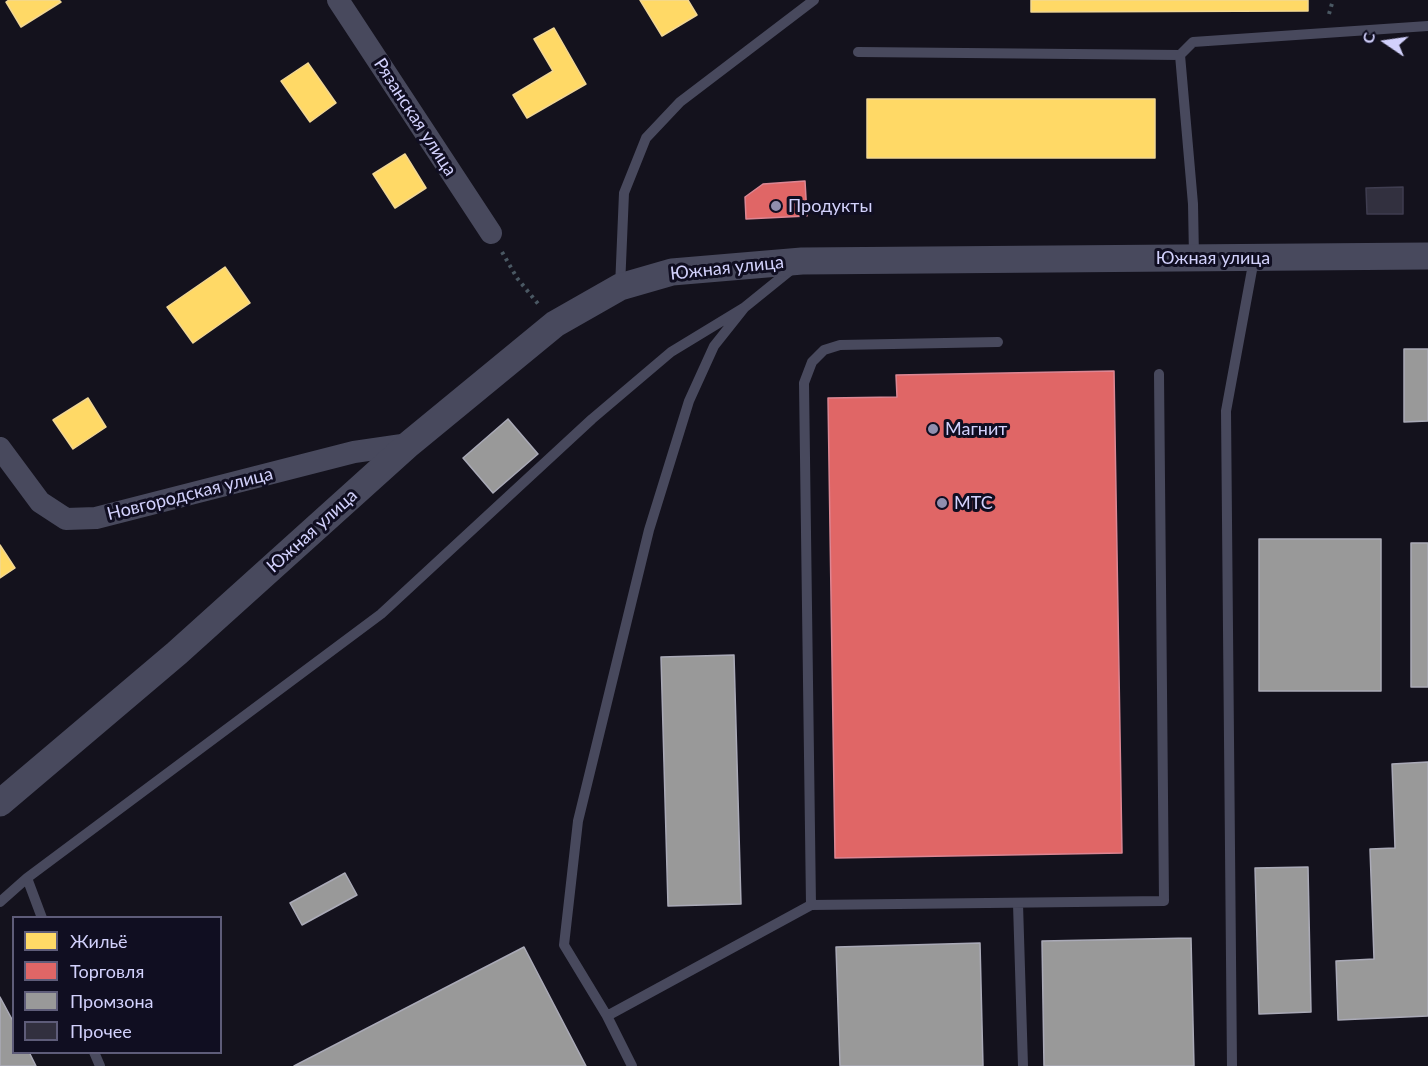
<!DOCTYPE html>
<html>
<head>
<meta charset="utf-8">
<style>
	body { margin:0 }
	#map { position:relative; width:1428px; height:1066px; overflow:hidden; background:#14121d; font-family:Lato,sans-serif }
	canvas { display:block }
	.legend { position:absolute; left:12px; top:916px; width:210px; height:138px; box-sizing:border-box; background:#100e21; border:2px solid #5e5c79; margin:0; padding:8px 10px; list-style:none; font-size:18px; color:#d2d1fc }
	.legend li { display:flex; align-items:center; gap:12px; height:30px }
	.legend b { width:30px; border:2px solid #5e5c79 }
	.north { position:absolute; left:1356px; top:12px; width:60px; height:60px; -webkit-text-stroke:4px #100e21; paint-order:stroke; rotate:283deg; font-size:16px; font-weight:700; line-height:24px; text-align:center; color:#d2d1fc }
	.north::after { content:''; display:block; margin:auto; width:21px; height:27px; background:#d2d1fc; clip-path:polygon(50% 0,100% 100%,50% 72%,0 100%) }
</style>
</head>
<body>
<div id="map">
<canvas width="1428" height="1066"></canvas>
<ul class="legend">
<li><b style="height:16px;background:#ffd966"></b>Жильё</li>
<li><b style="height:16px;background:#e06666"></b>Торговля</li>
<li><b style="height:16px;background:#999"></b>Промзона</li>
<li><b style="height:16px;background:#32303f"></b>Прочее</li>
</ul>
<div class="north">С</div>
</div>
<script>
const g = document.querySelector('canvas').getContext('2d');
g.lineJoin = 'round';
function fillPath(path, color) { g.fillStyle = color; g.fill(path, 'evenodd'); }
const poly = rows => new Path2D(rows.map(r => 'M' + r).join(''));
function strokePath(path, color, width, dash) { g.strokeStyle = color; g.lineWidth = width; g.lineCap = dash ? 'butt' : 'round'; g.setLineDash(dash || []); g.stroke(path); }
function label(font, color, halo, rows, align = 'center') {
  g.font = font + ' Lato,sans-serif'; g.lineWidth = 6; g.setLineDash([]); g.textBaseline = 'middle'; g.strokeStyle = halo; g.fillStyle = color; for (const [text, x, y, turn = 0] of rows) {
    g.save(); g.translate(x, y); g.rotate((+turn || 0) * Math.PI / 180); g.textAlign = isNaN(turn) ? turn : align; if (halo) g.strokeText(text, 0, 0); g.fillText(text, 0, 0); g.restore();
  }
}
const homes = poly([
	[9,0,59,0,61,2,21,27,6,2,9,0],
	[640,0,688,0,697,15,662,36,640,0],
	[1031,0,1308,0,1308,11,1031,12,1031,0],
	[554,28,586,84,527,118,513,95,553,71,534,39,554,28],
	[308,63,336,103,310,122,281,81,308,63],
	[867,99,1155,99,1155,158,867,158,867,99],
	[405,154,426,188,395,208,373,174,405,154],
	[225,267,250,303,193,343,167,307,225,267],
	[88,398,106,427,73,449,53,420,88,398],
	[0,545,15,568,0,578,0,545]
]);
const shops = poly([
	[805,181,807,216,746,219,745,197,763,184,805,181],
	[1114,371,1122,853,835,858,828,398,897,397,896,375,1114,371]
]);
const industry = poly([
	[1404,349,1428,349,1428,421,1404,422,1404,349],
	[508,419,538,454,493,493,463,458,508,419],
	[1259,539,1381,539,1381,691,1259,691,1259,539],
	[1411,543,1428,543,1428,687,1411,687,1411,543],
	[734,655,741,904,668,906,661,657,734,655],
	[1428,762,1428,1016,1338,1020,1336,961,1374,959,1370,849,1395,848,1392,764,1428,762],
	[1308,867,1311,1012,1259,1014,1255,868,1308,867],
	[345,873,357,895,302,925,290,903,345,873],
	[1191,938,1194,1066,1044,1066,1042,941,1191,938],
	[980,943,983,1066,840,1066,836,947,980,943],
	[524,947,586,1066,294,1066,524,947],
	[0,997,14,1023,14,1052,29,1052,36,1066,0,1066,0,997]
]);
const building = poly([
	[1403,187,1403,214,1367,214,1366,188,1403,187]
]);
const path = poly([
	[1329,14,1333,0],
	[502,252,517,278,539,305]
]);
const service = poly([
	[858,52,1180,55,1193,204,1194,257],
	[1180,55,1193,42,1428,26],
	[620,287,624,193,646,138,680,102,814,0],
	[0,902,27,878],
	[1018,904,1023,1066],
	[811,905,804,383,812,362,824,350,840,345,998,342],
	[42,918,27,878,381,614,592,419,671,352,745,307],
	[607,1016,811,905,1164,901,1159,374],
	[94,1052,100,1066],
	[632,1066,607,1016,564,945,578,821,649,530,689,401,714,346,745,307,792,269],
	[1232,1066,1226,411,1254,259]
]);
const minor = poly([
	[338,0,491,233],
	[0,448,40,502,66,519,96,518,354,452,409,444]
]);
const tertiary = poly([
	[0,803,177,653,409,444,555,324,620,287,672,272,802,261,1428,256]
]);
const markers = [
	[776,206,6,"#908eae"],
	[933,429,6,"#908eae"],
	[942,503,6,"#908eae"]
];
const streetNames = [
	["Рязанская улица",415,117,57],
	["Южная улица",1213,258],
	["Южная улица",727,268,-6],
	["Новгородская улица",190,494,-14],
	["Южная улица",312,531,-42]
];
const poiNames = [
	["Продукты",788,206],
	["Магнит",945,429],
	["МТС",954,503]
];
fillPath(homes, '#ffd966');
strokePath(homes, '#f2d793', 1.5);
fillPath(shops, '#e06666');
strokePath(shops, '#dc8693', 1.5);
fillPath(industry, '#999');
strokePath(industry, '#aaaab7', 1.5);
fillPath(building, '#32303f');
strokePath(building, '#3f3d50', 1.5);
strokePath(path, '#4a5863', 4, [3, 4.5]);
strokePath(service, '#48495d', 10);
strokePath(minor, '#48495d', 22);
strokePath(tertiary, '#48495d', 27);
for (const [x, y, r, color] of markers) { const dot = new Path2D(); dot.arc(x, y, r, 0, 2 * Math.PI); g.fillStyle = color; g.fill(dot); strokePath(dot, '#100e21', 2); }
label('18px', '#d2d1fc', '#100e21', streetNames);
label('18px', '#d2d1fc', '#100e21', poiNames, 'left');
</script>
</body>
</html>
